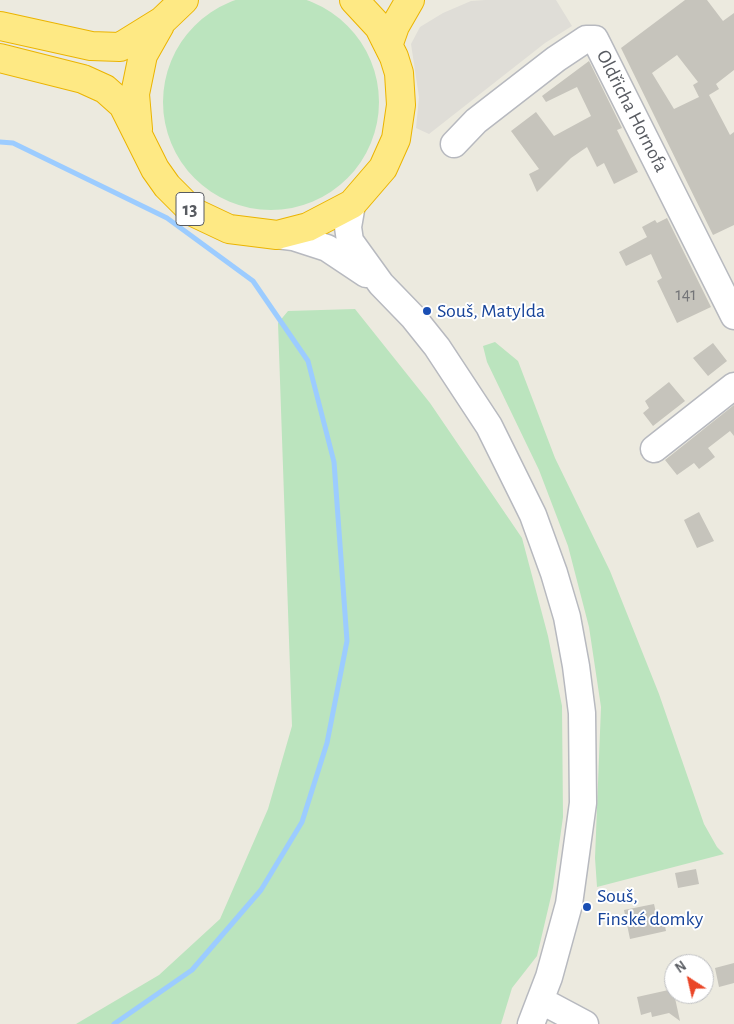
<!DOCTYPE html>
<html>
<head>
<meta charset="utf-8">
<style>
	body { margin:0 }
	#map { position:relative; width:734px; height:1024px; overflow:hidden; background:#eceadf; font-family:"Alegreya Sans",sans-serif }
	canvas { display:block }
	.north { position:absolute; left:664px; top:954px; width:50px; height:50px; box-sizing:border-box; background:#fff; border:1px solid #bcbdc0; border-radius:50%; rotate:325deg; font-size:14px; font-weight:700; line-height:20px; text-align:center; color:#585b61 }
	.north::after { content:''; display:block; margin:auto; width:18px; height:22px; background:#ea4627; clip-path:polygon(50% 0,100% 100%,50% 72%,0 100%) }
</style>
</head>
<body>
<div id="map">
<canvas width="734" height="1024"></canvas>
<div class="north">N</div>
</div>
<script>
const g = document.querySelector('canvas').getContext('2d');
g.lineJoin = 'round';
function fillPath(path, color) { g.fillStyle = color; g.fill(path, 'evenodd'); }
const poly = rows => new Path2D(rows.map(r => 'M' + r).join(''));
function strokePath(path, color, width, dash) { g.strokeStyle = color; g.lineWidth = width; g.lineCap = dash ? 'butt' : 'round'; g.setLineDash(dash || []); g.stroke(path); }
function label(font, color, halo, rows, align = 'center') {
  g.font = font + ' "Alegreya Sans",sans-serif'; g.lineWidth = 4; g.setLineDash([]); g.textBaseline = 'middle'; g.strokeStyle = halo; g.fillStyle = color; for (const [text, x, y, turn = 0] of rows) {
    g.save(); g.translate(x, y); g.rotate((+turn || 0) * Math.PI / 180); g.textAlign = isNaN(turn) ? turn : align; if (halo) g.strokeText(text, 0, 0); g.fillText(text, 0, 0); g.restore();
  }
}
const industrial = poly([
	[485,0,556,0,572,26,545,43,429,134,416,128,419,97,411,44,420,27,443,13,471,1]
]);
const green = poly([
	'163 102a108 108 0 1 1 216 0a108 108 0 1 1-216 0Z',
	[355,309,430,403,522,538,548,636,562,706,563,817,553,888,537,956,512,988,501,1024,76,1024,159,975,220,919,268,809,292,726,278,323,288,311],
	[495,342,518,361,555,458,610,571,659,694,704,824,717,847,724,854,597,887,595,858,601,707,589,627,568,546,539,470,487,362,483,346]
]);
const stream = poly([
	[0,142,13,143,167,218,253,281,308,361,334,462,347,641,327,743,302,822,261,890,192,970,114,1024]
]);
const building = poly([
	[685,0,707,0,723,21,734,13,734,70,716,84,719,89,709,95,730,135,734,132,734,225,713,235,621,48],
	[677,55,698,82,693,85,699,97,674,109,652,73],
	[589,61,622,128,617,130,638,172,614,184,604,163,597,167,587,147,571,158,537,192,529,174,539,169,511,131,536,112,554,136,591,116,577,87,546,102,542,96],
	[667,218,711,307,677,323,657,281,662,278,651,254,626,266,619,252,647,237,642,227,655,220,657,223],
	[713,343,727,361,708,376,693,358],
	[669,382,685,401,653,426,643,413,649,408,645,401],
	[734,405,734,436,730,431,708,448,715,457,699,469,694,463,677,475,665,460],
	[699,512,714,541,697,548,684,520],
	[696,869,699,884,678,888,675,873],
	[654,904,657,917,663,916,666,931,630,939,624,910],
	[734,963,734,983,719,987,715,968],
	[673,989,680,1021,669,1013,652,1017,651,1012,641,1015,637,997]
]);
const minor = poly([
	[454,144,476,121,556,59,586,39,595,39,734,316],
	[352,204,348,227,350,241,381,284,413,317,437,347,489,426,533,515,554,573,567,617,576,666,582,713,583,803,569,904,549,977,531,1024],
	[277,235,293,237,327,248,366,274],
	[654,449,734,386],
	[540,1000,585,1024]
]);
const highway = poly([
	[0,26,91,46,120,47,162,21,184,0],
	[389,43,395,26,410,0],
	[0,58,83,79,105,89,123,105,155,169,167,186,193,212,229,229,277,235,308,227,352,204,383,168,396,139,401,105,399,73,394,57,379,27,354,0],
	[138,129,135,94,143,55,160,25]
]);
const markers = [
	[427,311,5,"#1a4fb4"],
	[587,907,5,"#1a4fb4"]
];
const numberNames = [
	["141",686,295]
];
const shields = [
	[190,209,28]
];
const shieldNames = [
	["13",190,209]
];
const streetNames = [
	["Oldřicha Hornofa",632,111,63]
];
const transitNames = [
	["Souš, Matylda",437,311],
	["Souš,",597,896],
	["Finské domky",597,919]
];
fillPath(industrial, '#dfddd7');
fillPath(green, '#bbe4be');
strokePath(stream, '#9cccff', 5);
fillPath(building, '#c6c4bc');
strokePath(minor, '#b7b9bf', 29);
strokePath(highway, '#ebb400', 30);
strokePath(minor, '#fff', 26);
strokePath(highway, '#fee984', 28);
for (const [x, y, r, color] of markers) { const dot = new Path2D(); dot.arc(x, y, r, 0, 2 * Math.PI); g.fillStyle = color; g.fill(dot); strokePath(dot, '#fff', 2); }
label('18px', '#747578', null, numberNames);
for (const [x, y, w] of shields) { const box = new Path2D(); box.roundRect(x - w / 2, y - 16.5, w, 33, 4); g.fillStyle = '#fff'; g.fill(box); strokePath(box, '#585b61', 1); }
label('bold 19px', '#585b61', null, shieldNames);
label('20px', '#585b61', '#fff', streetNames);
label('20px', '#164399', '#fff', transitNames, 'left');
</script>
</body>
</html>
